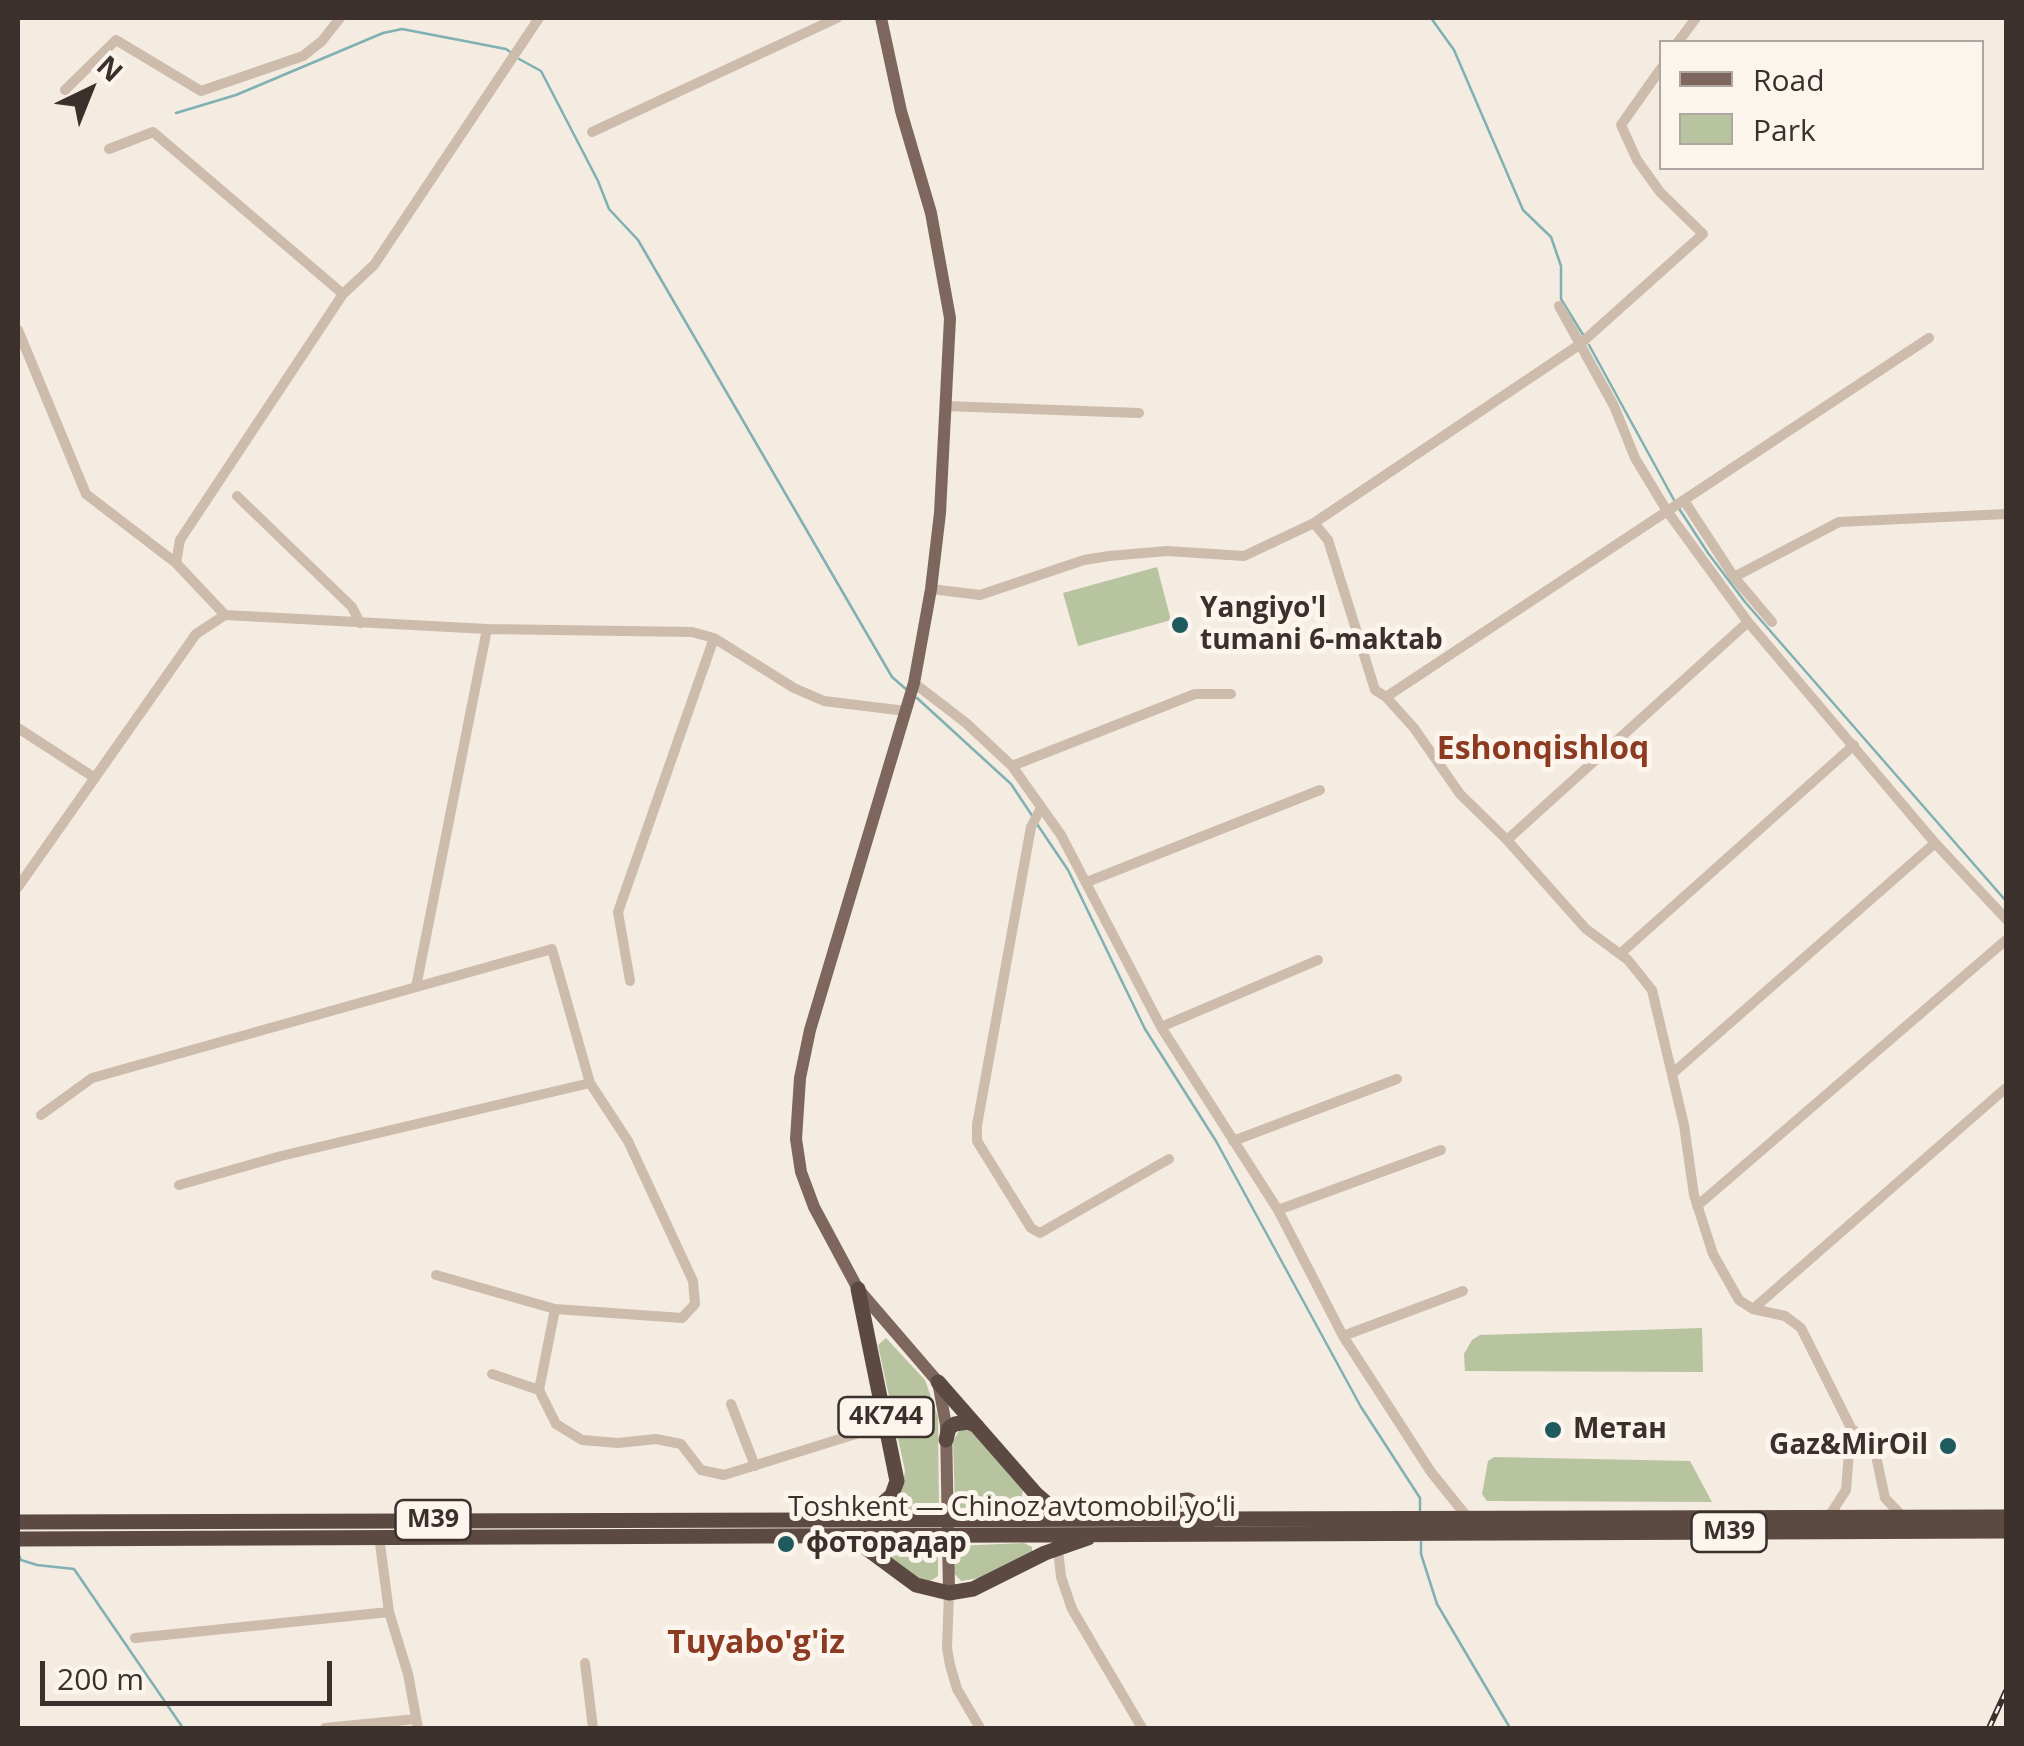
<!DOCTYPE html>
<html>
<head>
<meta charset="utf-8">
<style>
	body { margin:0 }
	#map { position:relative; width:2024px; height:1746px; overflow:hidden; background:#f4ebe1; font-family:"Open Sans",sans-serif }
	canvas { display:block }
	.frame { position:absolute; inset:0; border:20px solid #3b302b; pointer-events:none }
	.legend { position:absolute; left:1659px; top:40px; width:325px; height:130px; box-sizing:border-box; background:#fbf5ee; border:2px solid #aea6a0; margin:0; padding:12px 18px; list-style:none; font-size:30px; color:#3b302b }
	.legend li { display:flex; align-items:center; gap:20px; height:50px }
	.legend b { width:50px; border:2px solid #aea6a0 }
	.north { position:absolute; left:40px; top:40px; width:100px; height:100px; -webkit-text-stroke:8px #fbf5ee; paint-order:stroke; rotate:43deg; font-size:28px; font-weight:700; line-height:40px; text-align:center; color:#3b302b }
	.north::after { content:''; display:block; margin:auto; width:35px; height:45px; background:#3b302b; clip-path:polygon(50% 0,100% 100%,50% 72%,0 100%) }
	.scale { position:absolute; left:40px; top:1661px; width:292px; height:45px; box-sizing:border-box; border:5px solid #3b302b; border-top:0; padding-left:12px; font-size:30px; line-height:35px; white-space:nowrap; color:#3b302b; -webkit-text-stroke:8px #fbf5ee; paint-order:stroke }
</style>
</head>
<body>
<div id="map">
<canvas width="2024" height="1746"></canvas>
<div class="frame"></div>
<ul class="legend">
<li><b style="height:12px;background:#7d675c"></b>Road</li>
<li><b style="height:28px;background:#b8c4a0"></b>Park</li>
</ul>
<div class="north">N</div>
<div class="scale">200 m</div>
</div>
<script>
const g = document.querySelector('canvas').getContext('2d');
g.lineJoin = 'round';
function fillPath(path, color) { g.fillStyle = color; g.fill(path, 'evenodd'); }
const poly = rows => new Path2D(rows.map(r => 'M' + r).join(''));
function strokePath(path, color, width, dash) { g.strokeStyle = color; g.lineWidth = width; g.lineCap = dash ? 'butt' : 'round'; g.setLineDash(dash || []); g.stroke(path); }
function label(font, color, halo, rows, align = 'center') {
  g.font = font + ' "Open Sans",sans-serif'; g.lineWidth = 10; g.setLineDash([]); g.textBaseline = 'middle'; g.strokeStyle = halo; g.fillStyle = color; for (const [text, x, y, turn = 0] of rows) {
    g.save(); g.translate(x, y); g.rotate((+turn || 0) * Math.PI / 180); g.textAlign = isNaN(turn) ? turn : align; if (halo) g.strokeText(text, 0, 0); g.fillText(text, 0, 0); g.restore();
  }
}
const green = poly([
	[1157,567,1171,620,1078,646,1063,593],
	[1702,1328,1703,1372,1465,1371,1464,1354,1472,1340,1480,1335],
	[886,1338,925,1380,938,1417,939,1511,905,1511,899,1506,905,1471,878,1345],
	[971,1428,1023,1489,1021,1502,1015,1507,955,1508,953,1441,959,1431],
	[1494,1457,1690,1461,1712,1502,1487,1501,1482,1494,1488,1461],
	[885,1543,938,1543,938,1576,927,1583,910,1573,888,1556,884,1549],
	[1024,1543,1032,1547,1032,1554,980,1578,961,1581,953,1572,955,1546]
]);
const stream = poly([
	[1431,18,1454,50,1523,210,1551,237,1561,266,1561,299,1585,338],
	[519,59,541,71,598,181,609,209,638,240,892,677,907,690],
	[176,113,236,95,383,33,402,29,506,49,513,54],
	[1589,345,1674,500],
	[1678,507,1708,553,1745,602,2006,901],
	[917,698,1011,784,1033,817],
	[1037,824,1068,870,1145,1029,1216,1141,1361,1407,1420,1498,1420,1514],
	[1421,1542,1421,1554,1437,1604,1510,1728],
	[18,1553,21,1560,37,1565,74,1569,183,1728]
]);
const minor = poly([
	[1678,42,1696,18],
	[65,90,116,40,201,91,303,56,322,41,340,18],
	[592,132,837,18],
	[109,149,153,132,343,294],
	[1559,306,1614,406,1635,458,1667,511,1748,622,1935,843,2006,919],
	[18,330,86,494,176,563,225,615],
	[945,406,1139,413],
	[237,496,352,607,360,623],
	[1685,502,1734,577,1772,622],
	[1314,523,1328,540,1375,690,1386,697,1414,728,1460,794,1507,840,1586,929,1628,960,1652,990,1684,1125,1694,1195,1713,1254,1739,1300,1753,1309,1785,1316,1801,1328,1851,1428,1846,1490,1828,1518],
	[176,563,180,540,343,294,374,265,539,18],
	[1734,577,1839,522,2006,514],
	[931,589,980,595,1084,560,1109,556,1167,551,1244,556,1314,523,1579,345,1703,234,1660,192,1637,160,1621,125,1662,67],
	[914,683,966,723,1012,766,1061,835,1161,1027,1278,1210,1343,1336,1431,1472,1468,1518],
	[1386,697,1929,338],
	[18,728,95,778],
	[1012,766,1195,694,1231,694],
	[1041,808,1031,827,977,1125,977,1141,1031,1228,1040,1233,1169,1159],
	[1507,840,1748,622],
	[1087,882,1320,790],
	[18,887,196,634,225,615,487,629,692,632,714,638,794,688,824,701,906,711],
	[1620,954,1854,745],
	[630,981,618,912,714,638],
	[416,987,487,629],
	[1161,1027,1318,960],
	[1673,1073,1935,843],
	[41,1115,92,1078,552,949,590,1083,628,1141,693,1281,695,1304,682,1318,555,1309,436,1275],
	[1233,1141,1397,1079],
	[179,1185,281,1156,590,1083],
	[1697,1206,2006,940],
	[1278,1210,1441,1150],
	[1753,1309,2006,1088],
	[1343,1336,1463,1291],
	[492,1374,539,1390,556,1424,582,1440,618,1443,656,1439,681,1444,701,1470,724,1475,888,1424],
	[539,1390,555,1309],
	[731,1404,755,1466],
	[1851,1428,1868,1442,1876,1456,1885,1498,1903,1517],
	[379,1536,389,1612,408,1674,418,1728],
	[1058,1549,1061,1577,1072,1609,1142,1728],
	[949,1593,947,1648,950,1665,957,1689,980,1728],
	[135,1638,389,1612],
	[585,1663,593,1728],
	[325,1728,416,1719]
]);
const major = poly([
	[881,18,901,111,931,213,950,318,940,513,931,589,914,683,810,1030,800,1078,796,1139,801,1172,814,1207,858,1289,938,1382,946,1425,949,1593]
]);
const highway = poly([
	[858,1289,897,1481,892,1495,881,1505,861,1515],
	[938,1382,1036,1494,1051,1507,1071,1514],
	[946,1440,949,1428,955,1424,968,1422,977,1426],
	[1145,1513,1177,1501,1188,1500,1206,1511,1207,1525],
	[18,1522,2006,1517],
	[844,1537,859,1543,916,1585,949,1593,973,1589,1045,1553,1088,1538],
	[18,1539,2006,1531]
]);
const rail = poly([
	[1989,1728,2006,1691]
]);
const markers = [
	[1180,625,10,"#1f5a5e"],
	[1553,1430,10,"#1f5a5e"],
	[1948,1446,10,"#1f5a5e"],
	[786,1544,10,"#1f5a5e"]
];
const shields = [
	[886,1417,95],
	[433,1520,75],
	[1729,1532,75]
];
const shieldNames = [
	["4К744",886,1417],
	["M39",433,1520],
	["M39",1729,1532]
];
const poiNames = [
	["Yangiyo'l",1200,609],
	["tumani 6-maktab",1200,641],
	["Метан",1573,1430],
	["Gaz&MirOil",1928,1446,"right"],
	["фоторадар",806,1544]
];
const streetNames = [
	["Toshkent — Chinoz avtomobil yoʻli",1012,1508]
];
const quarterNames = [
	["Eshonqishloq",1543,750],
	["Tuyabo'g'iz",756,1644]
];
fillPath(green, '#b8c4a0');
strokePath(stream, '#7fb0b2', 2.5);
strokePath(minor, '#cdbbac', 10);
strokePath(major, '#7d675c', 12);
strokePath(highway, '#5c4a42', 15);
strokePath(rail, '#3b302b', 6);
strokePath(rail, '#fbf5ee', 2.5, [8]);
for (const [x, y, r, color] of markers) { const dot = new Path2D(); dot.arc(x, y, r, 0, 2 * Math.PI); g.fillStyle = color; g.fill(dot); strokePath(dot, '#fbf5ee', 4); }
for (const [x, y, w] of shields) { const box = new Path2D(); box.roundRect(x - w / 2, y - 20, w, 40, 8); g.fillStyle = '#fbf5ee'; g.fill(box); strokePath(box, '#3b302b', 2.5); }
label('bold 25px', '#3b302b', null, shieldNames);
label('bold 28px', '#3b302b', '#fbf5ee', poiNames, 'left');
label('28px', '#3b302b', '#fbf5ee', streetNames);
label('bold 32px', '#8c3b22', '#fbf5ee', quarterNames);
</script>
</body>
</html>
